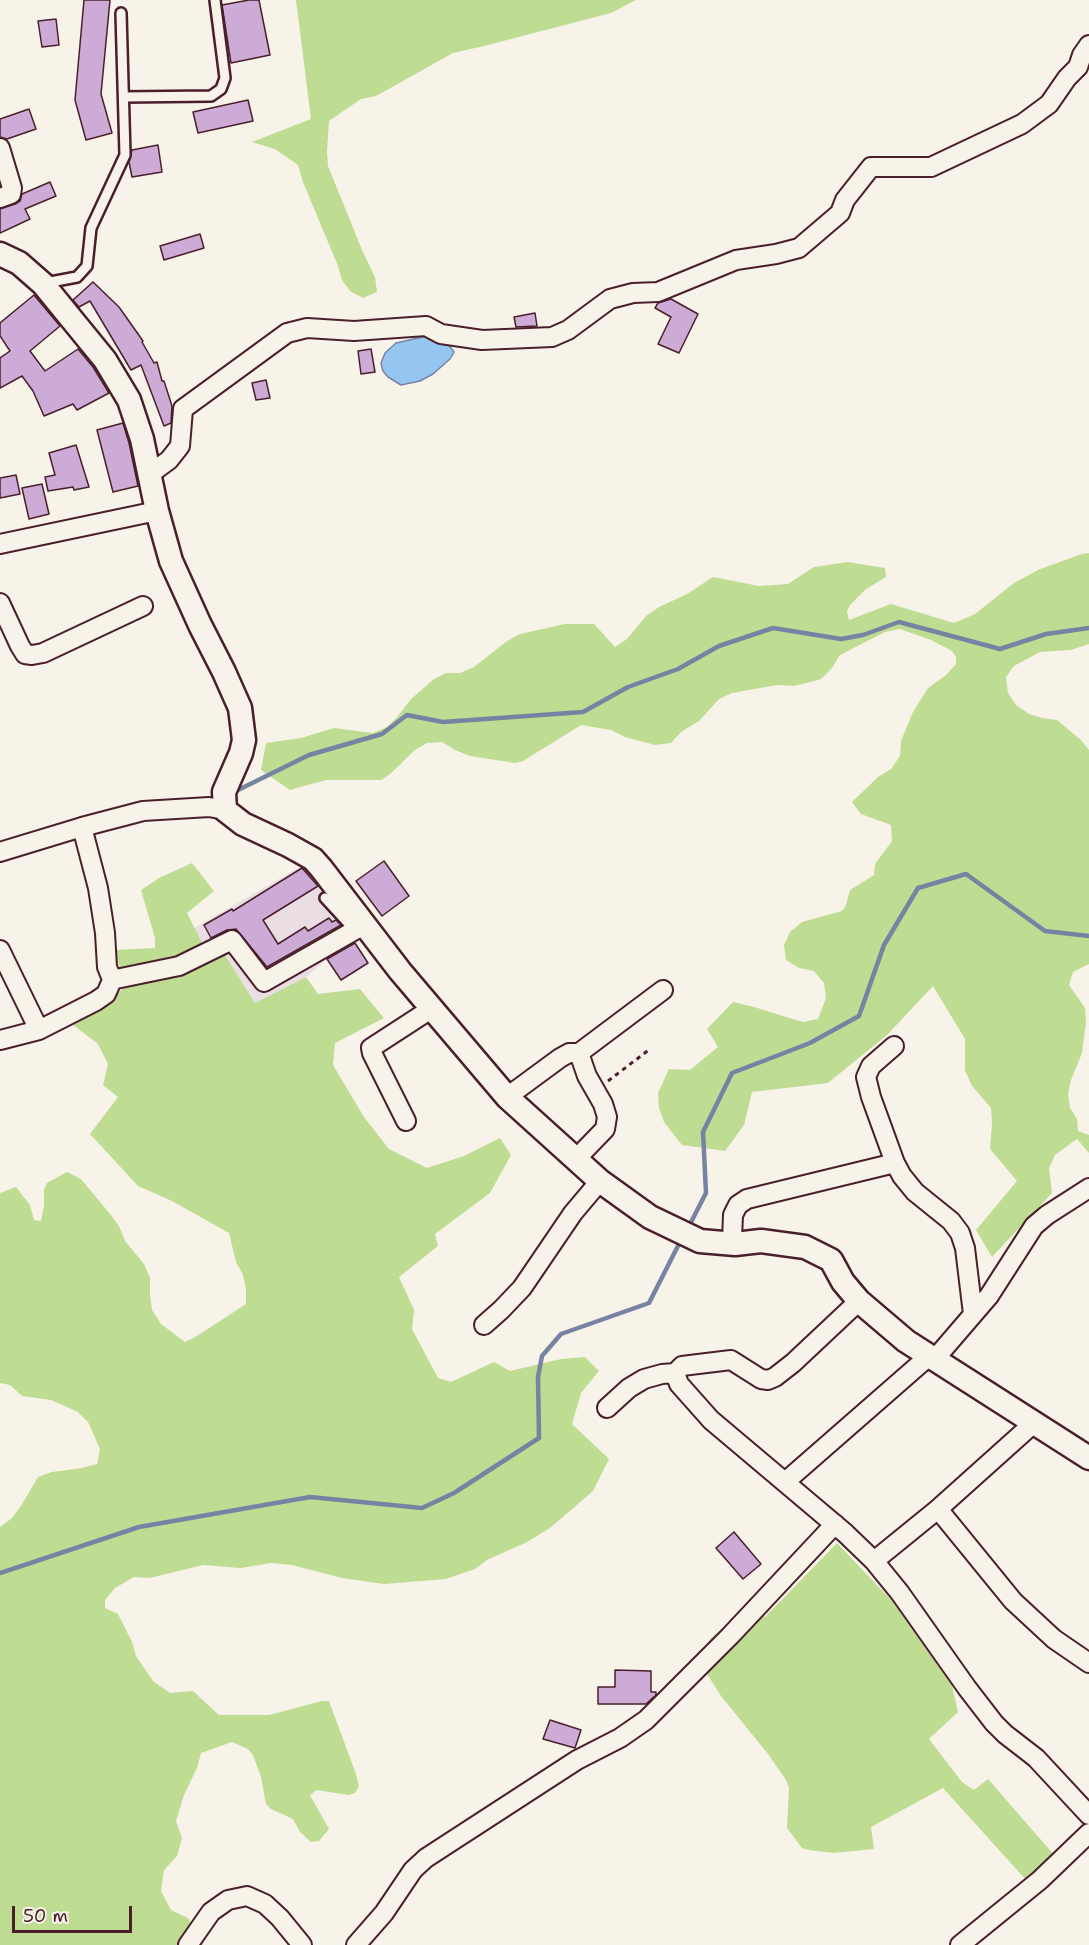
<!DOCTYPE html>
<html>
<head>
<meta charset="utf-8">
<style>
	body { margin:0 }
	#map { position:relative; width:1089px; height:1945px; overflow:hidden; background:#f7f3e8; font-family:"Shantell Sans",sans-serif }
	canvas { display:block }
	.scale { position:absolute; left:12px; top:1906px; width:120px; height:27px; box-sizing:border-box; border:3px solid #4a1f2b; border-top:0; padding-left:8px; font-size:18px; line-height:21px; white-space:nowrap; color:#4a1f2b; -webkit-text-stroke:4px #f7f3e8; paint-order:stroke }
</style>
</head>
<body>
<div id="map">
<canvas width="1089" height="1945"></canvas>
<div class="scale">50 m</div>
</div>
<script>
const g = document.querySelector('canvas').getContext('2d');
g.lineJoin = 'round';
function fillPath(path, color) { g.fillStyle = color; g.fill(path, 'evenodd'); }
const poly = rows => new Path2D(rows.map(r => 'M' + r).join(''));
function strokePath(path, color, width, dash) { g.strokeStyle = color; g.lineWidth = width; g.lineCap = dash ? 'butt' : 'round'; g.setLineDash(dash || []); g.stroke(path); }
const built = poly([
	[311,863,362,935,329,957,306,977,255,1003,223,951,206,951,194,928,300,867]
]);
const green = poly([
	[296,0,636,0,611,13,484,46,453,53,376,96,361,99,329,121,327,152,328,166,362,250,375,277,377,292,363,298,350,291,342,280,338,266,303,182,298,165,275,149,252,142,311,119],
	[1089,553,1089,644,1071,650,1040,652,1014,666,1006,677,1008,693,1016,705,1029,714,1042,718,1057,720,1081,740,1089,750,1089,964,1073,972,1069,985,1085,1008,1086,1022,1082,1053,1071,1080,1068,1094,1070,1108,1077,1119,1078,1131,1089,1135,1089,1153,1077,1139,1055,1155,1049,1168,1052,1193,992,1257,976,1230,1017,1181,990,1149,992,1123,991,1108,972,1086,965,1070,965,1039,933,986,887,1035,828,1083,752,1092,744,1125,725,1151,682,1145,664,1122,659,1108,658,1093,669,1069,690,1070,718,1047,707,1029,733,1002,754,1007,803,1022,818,1019,826,998,824,983,814,971,799,968,786,960,784,945,790,932,802,922,842,911,846,905,850,890,874,875,875,864,892,841,891,825,861,814,852,802,878,777,891,769,900,756,901,741,913,712,928,688,946,675,956,664,956,657,952,651,931,640,900,629,885,632,840,655,832,668,821,679,807,683,793,686,777,685,732,693,719,699,699,721,681,732,671,743,655,745,625,737,611,730,581,725,523,761,515,763,470,756,455,750,442,742,427,743,415,750,389,775,381,780,326,780,290,790,261,770,266,743,301,738,334,728,373,733,387,727,398,716,411,699,434,679,446,673,460,673,474,667,507,641,520,634,565,624,594,624,615,647,627,639,646,616,659,607,687,594,713,577,759,586,788,584,814,567,848,562,885,568,886,577,866,589,850,605,847,612,849,620,891,604,954,623,975,614,1014,583,1040,569,1082,554],
	[192,863,214,891,187,913,206,951,222,950,255,1003,306,977,318,994,360,989,384,1018,335,1043,333,1065,364,1117,389,1149,427,1168,464,1156,500,1138,511,1155,490,1193,435,1234,438,1246,399,1277,414,1310,412,1329,438,1378,451,1382,494,1362,510,1371,561,1359,585,1357,599,1371,581,1393,572,1424,609,1459,593,1491,550,1528,527,1542,487,1560,475,1569,446,1579,384,1584,342,1578,292,1565,271,1563,241,1568,203,1565,150,1578,134,1577,115,1588,105,1600,105,1608,118,1614,132,1642,136,1656,153,1681,170,1693,193,1691,219,1715,269,1715,322,1701,329,1701,356,1774,359,1786,355,1793,348,1795,317,1790,310,1795,329,1829,319,1841,311,1842,300,1832,293,1819,271,1809,266,1804,261,1777,253,1755,248,1749,232,1742,201,1753,197,1768,184,1795,176,1821,182,1838,177,1856,164,1870,161,1891,171,1910,188,1918,203,1945,0,1945,0,1527,12,1518,21,1506,38,1477,52,1472,82,1468,97,1464,100,1449,88,1422,78,1412,51,1400,22,1396,10,1385,0,1383,0,1193,16,1187,30,1205,34,1220,41,1221,44,1206,44,1190,47,1183,67,1172,81,1179,110,1214,119,1226,125,1241,144,1264,150,1278,150,1295,152,1310,161,1324,185,1342,197,1336,246,1304,246,1289,243,1275,236,1262,229,1233,172,1201,138,1186,90,1134,118,1097,103,1085,108,1064,98,1044,72,1024,126,987,114,950,155,948,155,938,141,890,159,878],
	[837,1543,894,1603,952,1686,958,1712,929,1739,962,1782,974,1790,988,1779,1055,1856,1027,1881,943,1788,871,1827,874,1849,833,1853,809,1850,802,1848,787,1828,789,1788,786,1780,768,1754,721,1696,697,1658,711,1638,752,1604,765,1617]
]);
const water = poly([
	[427,336,448,344,454,352,450,359,433,374,420,381,401,385,388,377,383,371,381,363,385,353,396,343,427,336]
]);
const stream = poly([
	[234,792,309,755,382,734,407,715,443,722,583,712,628,687,678,669,719,646,773,628,841,639,863,635,899,622,1000,649,1046,634,1089,628],
	[688,1228,706,1193,703,1132,732,1073,810,1043,859,1016,884,945,918,888,966,874,1045,931,1089,936],
	[0,1573,139,1527,310,1497,422,1508,454,1493,539,1438,538,1377,542,1356,561,1334,649,1303,682,1238]
]);
const building = poly([
	[84,0,110,0,101,94,112,133,86,140,75,100,84,0],
	[249,0,259,0,270,55,231,63,222,5,249,0],
	[56,19,59,45,42,47,38,21,56,19],
	[248,100,253,121,198,133,193,112,248,100],
	[29,109,36,129,7,139,0,137,0,119,29,109],
	[158,145,162,172,132,177,129,162,132,150,158,145],
	[50,182,56,196,25,209,30,219,0,233,0,209,15,204,20,201,22,194,50,182],
	[200,234,204,248,164,260,160,246,200,234],
	[93,282,119,307,143,341,142,342,154,363,157,362,162,381,164,381,172,406,171,423,164,426,141,365,131,370,90,301,79,307,73,300,93,282],
	[34,295,60,326,30,351,45,371,78,349,93,367,109,393,77,410,73,404,44,416,33,391,22,376,0,388,0,358,10,351,0,336,0,323,34,295],
	[671,299,698,314,679,353,658,344,671,317,655,308,658,303,671,299],
	[535,313,537,326,516,327,514,317,535,313],
	[371,349,375,372,361,374,358,351,371,349],
	[266,380,270,398,256,400,252,383,266,380],
	[123,423,129,443,138,486,113,492,97,430,123,423],
	[76,445,89,487,74,490,73,487,48,491,45,477,55,475,49,453,76,445],
	[16,475,20,494,0,498,0,478,16,475],
	[42,484,49,514,29,519,22,488,42,484],
	[384,861,409,896,382,916,356,881,384,861],
	[302,868,318,886,263,920,278,944,305,927,308,931,329,918,332,922,336,920,341,925,267,967,236,929,227,930,211,938,204,925,232,909,233,911,302,868],
	[355,943,368,963,341,980,327,959,355,943],
	[734,1532,761,1564,743,1579,716,1548,734,1532],
	[615,1670,651,1671,651,1692,656,1692,656,1695,646,1704,598,1704,598,1687,615,1687,615,1670],
	[550,1720,581,1730,575,1748,543,1739,550,1720]
]);
const path = poly([
	[608,1081,650,1049]
]);
const service = poly([
	[124,97,211,96,221,89,225,78,215,0],
	[45,283,77,277,87,266,91,228,125,155,121,13],
	[325,898,348,923,358,917]
]);
const minor = poly([
	[0,148,12,188,11,194,0,198],
	[150,474,169,460,180,446,183,409,287,333,307,328,354,331,426,326,441,334,482,340,552,337,568,330,610,299,633,293,658,292,736,260,776,254,799,248,840,213,845,200,871,167,931,167,1022,124,1049,104,1067,78,1078,67,1082,55,1089,45],
	[0,544,157,511],
	[0,603,20,646,25,654,32,655,43,653,143,606],
	[82,827,98,888,105,933,107,967,111,977,116,979,179,966,232,940,264,982,364,925],
	[0,852,82,827,143,811,209,807,225,810],
	[0,950,39,1030,96,1001,106,994,113,978],
	[0,1040,39,1030],
	[894,1046,871,1066,866,1077,871,1097,895,1163,902,1176,915,1192,951,1221,960,1233,965,1248,973,1314],
	[507,1097,560,1058,569,1053,579,1053,663,990],
	[406,1121,372,1053,371,1048,431,1009],
	[576,1159,605,1129,607,1117,603,1104,587,1076,579,1053],
	[735,1244,732,1239,733,1215,738,1205,747,1199,895,1163],
	[484,1325,501,1310,522,1288,573,1213,600,1181],
	[934,1360,989,1296,1034,1226,1047,1215,1089,1188],
	[675,1373,679,1384,711,1420,845,1533,874,1561,900,1593,967,1688,994,1723,1005,1734,1036,1758,1089,1815],
	[607,1408,629,1388,644,1379,662,1374,675,1373,682,1366,731,1360,761,1379,768,1380,775,1377,793,1363,859,1301],
	[785,1482,928,1357],
	[938,1509,1013,1601,1054,1639,1089,1663],
	[874,1561,938,1509,1035,1422],
	[188,1945,211,1912,228,1900,247,1896,265,1904,280,1918,302,1945],
	[356,1945,384,1913,413,1870,426,1858,577,1760,620,1738,646,1720,730,1636,835,1524],
	[960,1945,1040,1880,1089,1833]
]);
const tertiary = poly([
	[0,254,19,263,43,284,105,360,129,400,142,439,157,511,171,561,200,625,224,672,240,708,244,740,241,753,224,792,225,810,243,824,288,845,313,859,321,868,400,971,507,1097,600,1181,650,1217,700,1241,735,1244,761,1241,805,1247,831,1260,843,1282,859,1301,906,1341,1089,1458]
]);
fillPath(built, '#eadde3');
fillPath(green, '#bfdc93');
fillPath(water, '#95c6f1');
strokePath(water, '#7783a2', 1.5);
strokePath(stream, '#7783a2', 4.5);
fillPath(building, '#ccabd6');
strokePath(building, '#4a1f2b', 1.5);
strokePath(service, '#4a1f2b', 14);
strokePath(minor, '#4a1f2b', 22);
strokePath(tertiary, '#4a1f2b', 27);
strokePath(path, '#4a1f2b', 3, [4.5, 4.5]);
strokePath(service, '#f7f3e8', 9);
strokePath(minor, '#f7f3e8', 18);
strokePath(tertiary, '#f7f3e8', 22);
</script>
</body>
</html>
